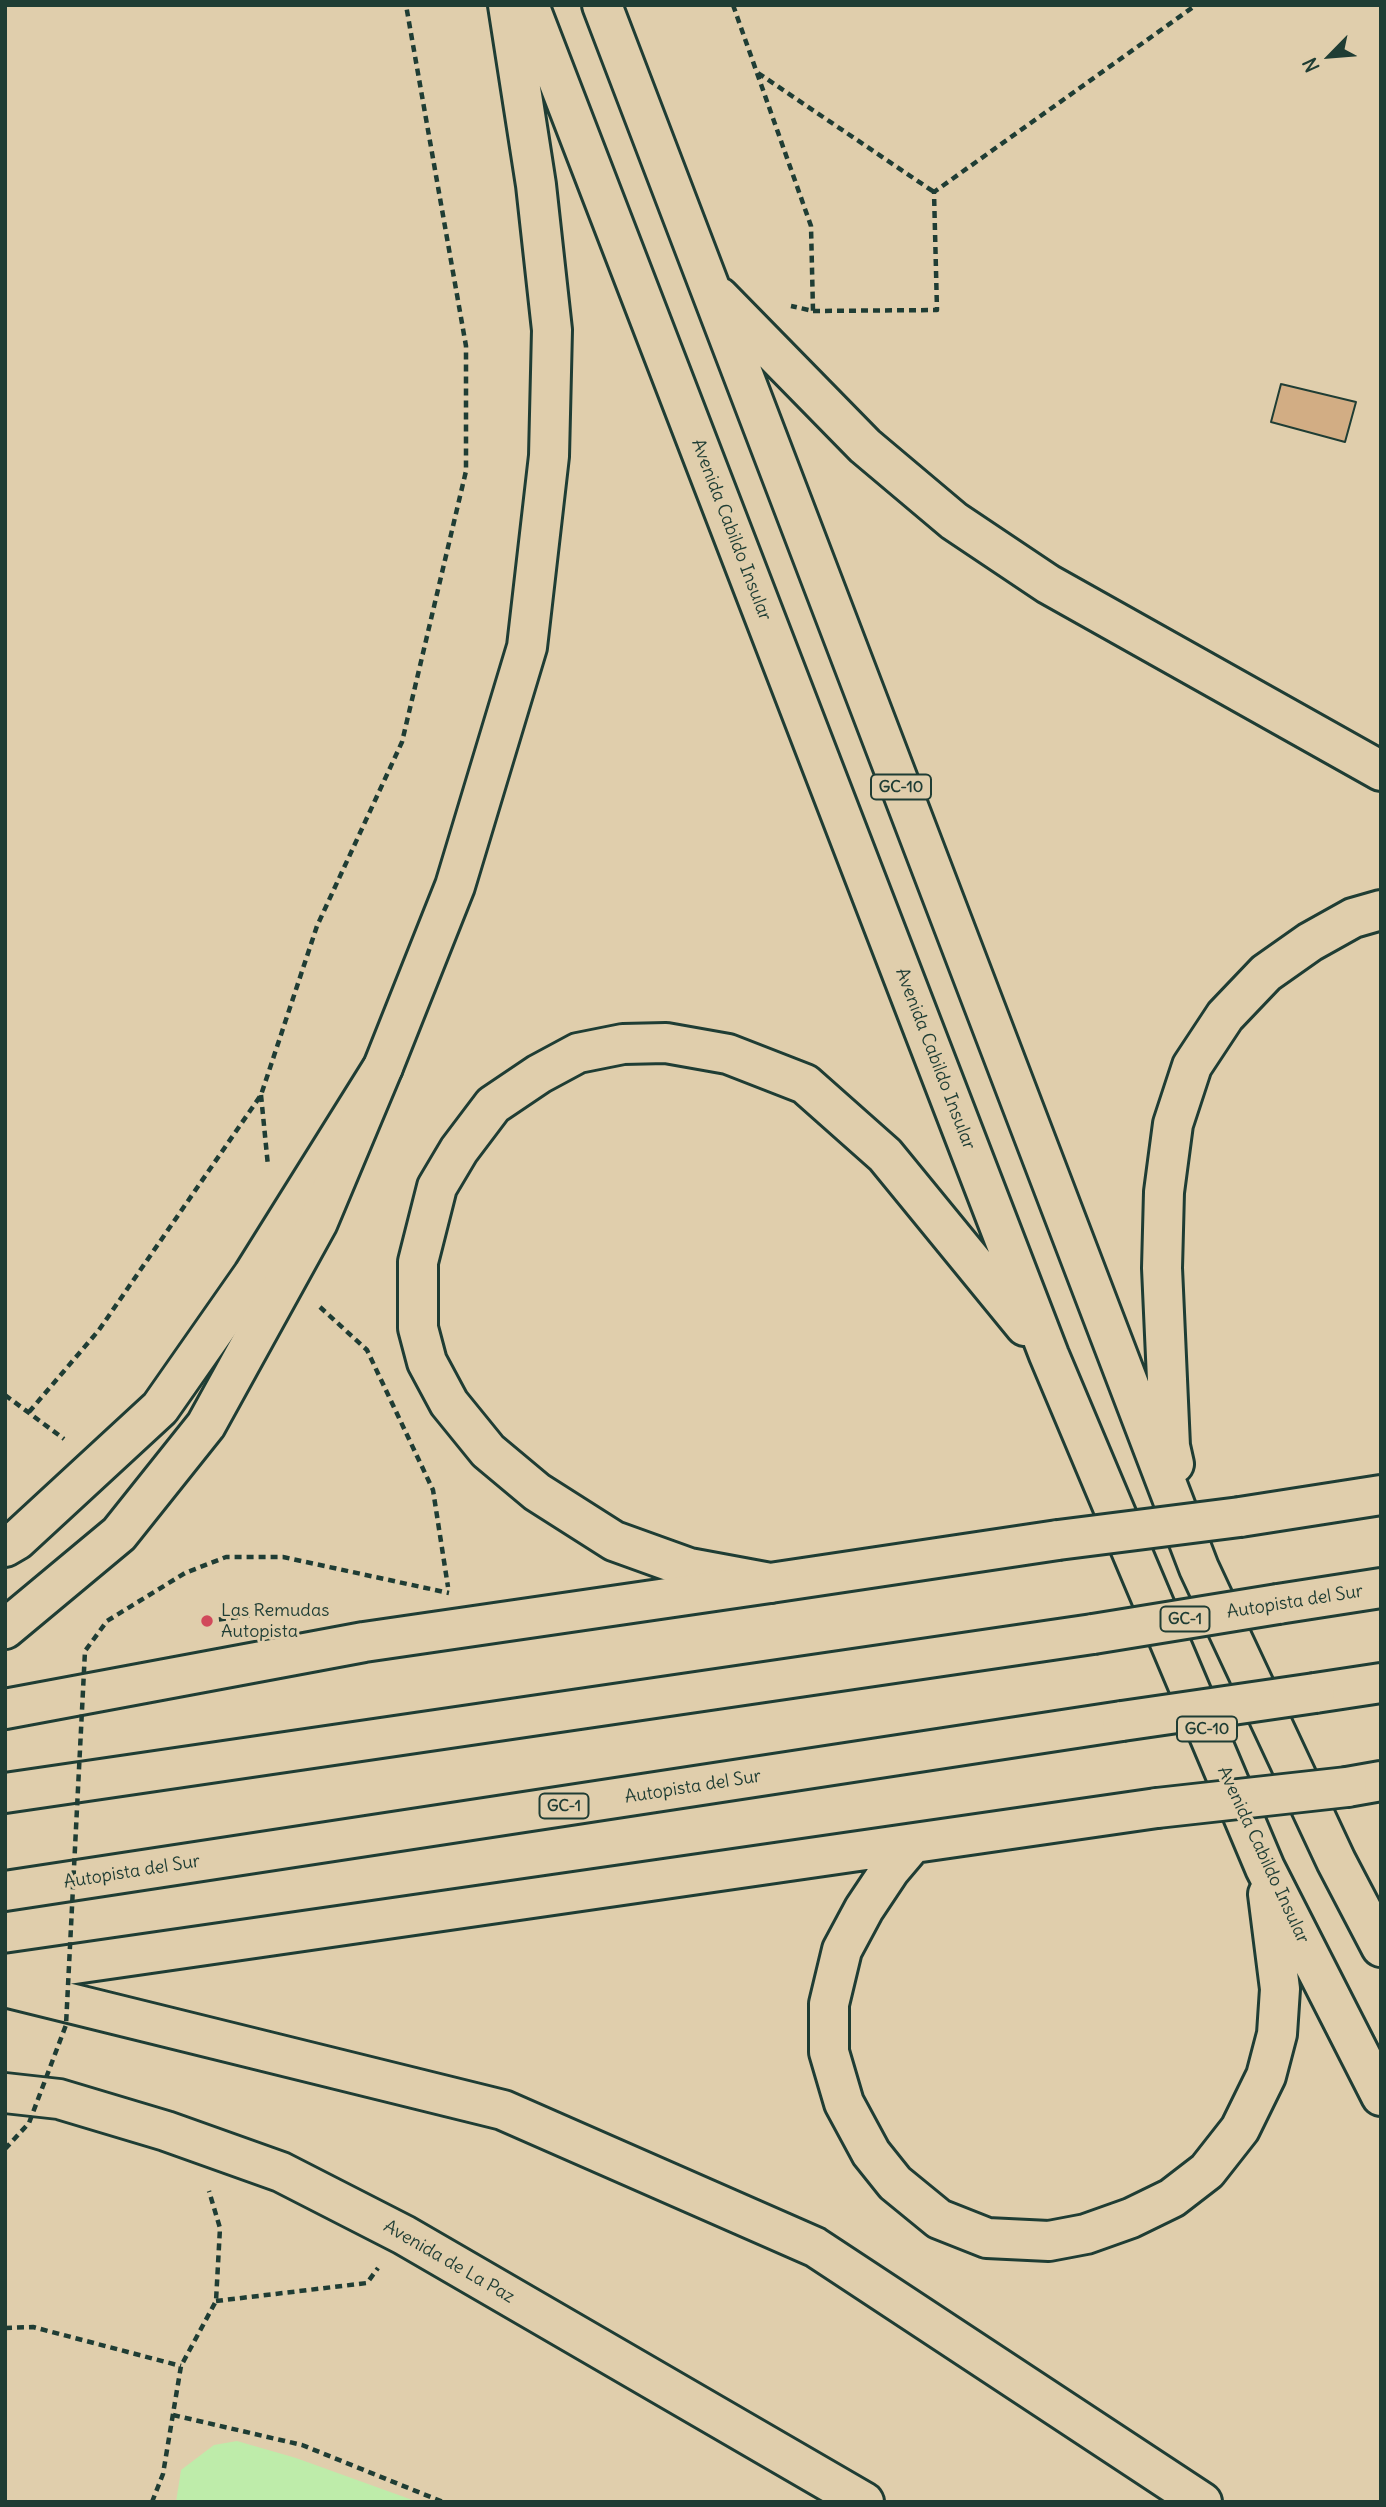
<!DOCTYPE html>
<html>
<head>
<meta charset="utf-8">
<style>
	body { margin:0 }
	#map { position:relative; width:1386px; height:2507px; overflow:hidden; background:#e0ceac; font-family:Delius,sans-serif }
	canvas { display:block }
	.frame { position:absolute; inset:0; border:7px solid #1f3d34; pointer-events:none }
	.north { position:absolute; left:1295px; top:21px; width:70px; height:70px; -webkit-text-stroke:5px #e0ceac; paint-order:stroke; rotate:245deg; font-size:19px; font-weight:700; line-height:28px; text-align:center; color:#1f3d34 }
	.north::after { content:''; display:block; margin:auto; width:24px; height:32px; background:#1f3d34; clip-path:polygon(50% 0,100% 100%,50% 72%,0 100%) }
</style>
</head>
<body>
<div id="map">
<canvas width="1386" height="2507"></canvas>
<div class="frame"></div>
<div class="north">N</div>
</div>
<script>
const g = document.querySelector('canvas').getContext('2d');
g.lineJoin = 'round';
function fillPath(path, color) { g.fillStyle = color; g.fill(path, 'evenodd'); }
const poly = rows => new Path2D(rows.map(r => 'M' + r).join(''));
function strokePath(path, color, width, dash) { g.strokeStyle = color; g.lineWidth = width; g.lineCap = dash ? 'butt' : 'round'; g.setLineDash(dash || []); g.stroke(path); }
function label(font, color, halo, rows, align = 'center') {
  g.font = font + ' Delius,sans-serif'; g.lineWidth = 6; g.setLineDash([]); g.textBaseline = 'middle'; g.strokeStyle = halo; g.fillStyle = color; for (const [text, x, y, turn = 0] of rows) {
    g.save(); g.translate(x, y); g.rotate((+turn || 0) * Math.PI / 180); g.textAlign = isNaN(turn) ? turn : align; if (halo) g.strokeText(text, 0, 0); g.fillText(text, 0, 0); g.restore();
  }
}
const green = poly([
	[237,2441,296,2458,418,2502,176,2502,181,2470,214,2445]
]);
const building = poly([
	[1281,384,1356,402,1345,442,1271,422,1281,384]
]);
const path = poly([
	[733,5,811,226,813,311,791,306],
	[758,73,934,192],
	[813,311,937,310,934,192,1196,5],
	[261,1095,268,1166],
	[320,1307,367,1350,433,1490,448,1587],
	[5,1395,64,1439],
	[29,1412,99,1330,261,1095,317,926,402,742,466,471,466,346,406,5],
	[207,1621,276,1612],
	[216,2301,367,2283,378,2268],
	[5,2328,33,2327,181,2366],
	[173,2415,302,2445,443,2502],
	[152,2502,163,2474,181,2366,216,2301,220,2228,209,2191]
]);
const minor = poly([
	[5,2093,59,2099,166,2131,281,2172,404,2235,864,2502]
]);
const primary = poly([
	[529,5,1049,1355,1265,1868,1381,2096],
	[602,5,1199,1568,1336,1861,1381,1947],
	[719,297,865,446,954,521,1048,584,1381,771],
	[1025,1326,885,1155,805,1084,728,1054,666,1043,623,1044,578,1053,539,1074,493,1105,459,1150,437,1187,418,1262,418,1328,427,1362,449,1403,488,1451,537,1492,614,1541,689,1568,770,1583,1058,1540],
	[1174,1464,1170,1446,1162,1268,1164,1192,1173,1124,1192,1066,1225,1016,1266,973,1310,942,1353,918,1381,910],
	[1240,1517,1381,1495],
	[5,1547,17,1540,160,1408,253,1275,383,1067,455,886,527,647,549,456,552,330,536,185,508,5],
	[1347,1787,1381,1781],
	[912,1844,890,1870,864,1909,842,1950,829,2004,829,2052,844,2103,871,2153,895,2183,939,2219,987,2238,1049,2241,1086,2234,1131,2218,1172,2198,1207,2171,1240,2129,1266,2076,1277,2034,1280,1989,1268,1894],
	[5,1974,1157,1808],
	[5,1987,503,2110,815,2247,1202,2502]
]);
const motorway = poly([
	[1278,1604,1381,1588],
	[5,1629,119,1534,206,1425,318,1222,383,1067],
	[1315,1693,1381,1683],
	[5,1709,364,1642,770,1583],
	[5,1793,1093,1634],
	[5,1891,1122,1721]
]);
const pathBridge = poly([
	[5,2149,29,2123,66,2025,85,1651,107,1621,185,1573,226,1557,283,1557,449,1593]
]);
const primaryBridge = poly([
	[1058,1540,1240,1517],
	[1157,1808,1347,1787]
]);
const motorwayBridge = poly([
	[1093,1634,1278,1604],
	[1122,1721,1315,1693]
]);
const markers = [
	[207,1621,7,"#d1495b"]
];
const shields = [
	[901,787,60],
	[1185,1619,49],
	[1207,1729,60],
	[564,1806,49]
];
const shieldNames = [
	["GC-10",901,787],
	["GC-1",1185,1619],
	["GC-10",1207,1729],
	["GC-1",564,1806]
];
const streetNames = [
	["Avenida Cabildo Insular",731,530,69],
	["Avenida Cabildo Insular",935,1059,69],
	["Autopista del Sur",1295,1602,-9],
	["Autopista del Sur",693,1787,-9],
	["Avenida Cabildo Insular",1263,1855,65],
	["Autopista del Sur",132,1872,-9],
	["Avenida de La Paz",449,2262,30]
];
const poiNames = [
	["Las Remudas",221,1611],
	["Autopista",221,1632]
];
fillPath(green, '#beecaa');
fillPath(building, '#d2ad84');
strokePath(building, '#1f3d34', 2);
strokePath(minor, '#1f3d34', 44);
strokePath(primary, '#1f3d34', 44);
strokePath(motorway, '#1f3d34', 44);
strokePath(path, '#1f3d34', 4.5, [7, 5]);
strokePath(minor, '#e0ceac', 38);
strokePath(primary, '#e0ceac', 38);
strokePath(motorway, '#e0ceac', 38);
strokePath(primaryBridge, '#1f3d34', 44, []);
strokePath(motorwayBridge, '#1f3d34', 44, []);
strokePath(pathBridge, '#1f3d34', 4.5, [7, 5]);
strokePath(primaryBridge, '#e0ceac', 38);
strokePath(motorwayBridge, '#e0ceac', 38);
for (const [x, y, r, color] of markers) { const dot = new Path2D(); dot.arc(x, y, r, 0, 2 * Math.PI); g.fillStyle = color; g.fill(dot); strokePath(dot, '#e0ceac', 2.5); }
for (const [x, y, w] of shields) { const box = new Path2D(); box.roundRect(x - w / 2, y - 12.5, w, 25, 5); g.fillStyle = '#e0ceac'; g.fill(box); strokePath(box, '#1f3d34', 2); }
label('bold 16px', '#1f3d34', null, shieldNames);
label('18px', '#1f3d34', '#e0ceac', streetNames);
label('18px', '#1f3d34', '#e0ceac', poiNames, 'left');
</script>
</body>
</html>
